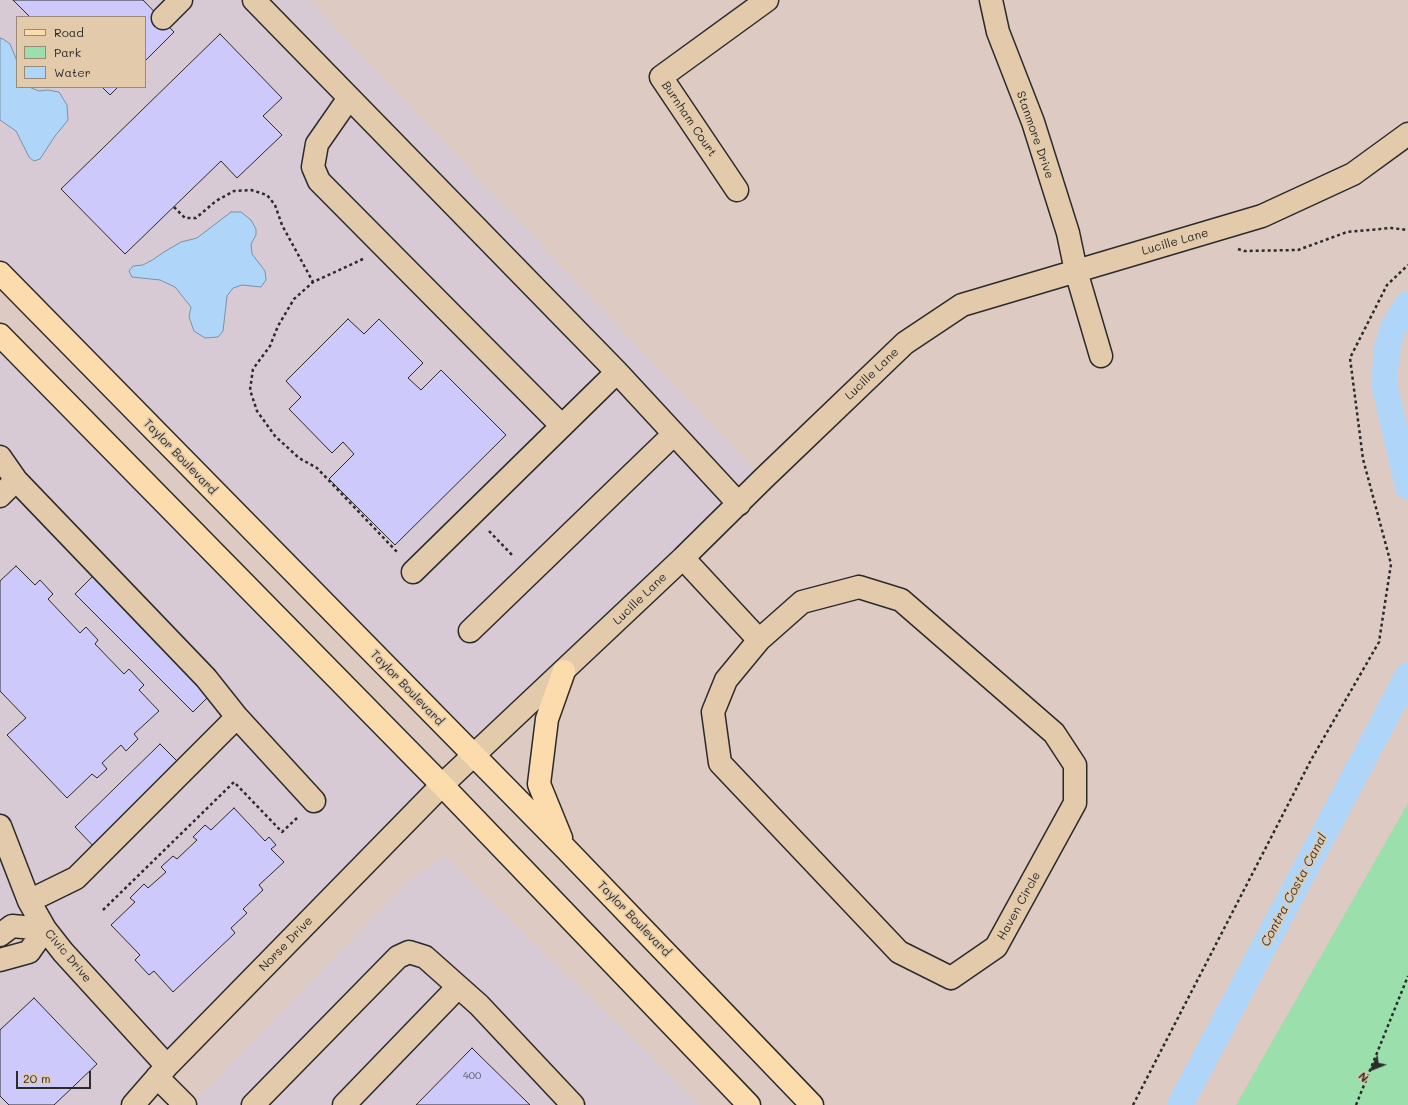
<!DOCTYPE html>
<html>
<head>
<meta charset="utf-8">
<style>
	body { margin:0 }
	#map { position:relative; width:1408px; height:1105px; overflow:hidden; background:#ddcac3; font-family:Mali,sans-serif }
	canvas { display:block }
	.legend { position:absolute; left:16px; top:16px; width:130px; height:72px; box-sizing:border-box; background:#e3caab; border:1px solid #998a78; margin:0; padding:5px 7px; list-style:none; font-size:12px; color:#2b2b2b }
	.legend li { display:flex; align-items:center; gap:8px; height:20px }
	.legend b { width:20px; border:1px solid #998a78 }
	.north { position:absolute; left:1352px; top:1049px; width:40px; height:40px; -webkit-text-stroke:3px #e3caab; paint-order:stroke; rotate:227deg; font-size:11px; font-weight:700; line-height:16px; text-align:center; color:#2b2b2b }
	.north::after { content:''; display:block; margin:auto; width:14px; height:18px; background:#2b2b2b; clip-path:polygon(50% 0,100% 100%,50% 72%,0 100%) }
	.scale { position:absolute; left:16px; top:1071px; width:75px; height:18px; box-sizing:border-box; border:2px solid #2b2b2b; border-top:0; padding-left:5px; font-size:12px; line-height:14px; white-space:nowrap; color:#2b2b2b; -webkit-text-stroke:3px #e3caab; paint-order:stroke }
</style>
</head>
<body>
<div id="map">
<canvas width="1408" height="1105"></canvas>
<ul class="legend">
<li><b style="height:5px;background:#fcdcac"></b>Road</li>
<li><b style="height:11px;background:#9adfac"></b>Park</li>
<li><b style="height:11px;background:#afd6f9"></b>Water</li>
</ul>
<div class="north">N</div>
<div class="scale">20 m</div>
</div>
<script>
const g = document.querySelector('canvas').getContext('2d');
g.lineJoin = 'round';
function fillPath(path, color) { g.fillStyle = color; g.fill(path, 'evenodd'); }
const poly = rows => new Path2D(rows.map(r => 'M' + r).join(''));
function strokePath(path, color, width, dash) { g.strokeStyle = color; g.lineWidth = width; g.lineCap = dash ? 'butt' : 'round'; g.setLineDash(dash || []); g.stroke(path); }
function label(font, color, halo, rows, align = 'center') {
  g.font = font + ' Mali,sans-serif'; g.lineWidth = 3.5; g.setLineDash([]); g.textBaseline = 'middle'; g.strokeStyle = halo; g.fillStyle = color; for (const [text, x, y, turn = 0] of rows) {
    g.save(); g.translate(x, y); g.rotate((+turn || 0) * Math.PI / 180); g.textAlign = isNaN(turn) ? turn : align; if (halo) g.strokeText(text, 0, 0); g.fillText(text, 0, 0); g.restore();
  }
}
const built = poly([
	[0,0,309,0,763,479,473,755,0,273],
	[17,17,145,17,145,87,17,87],
	[0,335,442,785,133,1105,0,1105,0,960,45,930,0,935],
	[446,856,699,1105,192,1105,410,879]
]);
const green = poly([
	[1408,803,1408,1105,1236,1105]
]);
const water = poly([
	[0,38,3,39,10,44,17,61,17,87,29,87,39,91,48,90,59,92,67,105,68,120,55,136,40,159,34,161,29,157,16,131,0,120,0,38],
	[231,212,241,212,251,220,256,229,256,235,251,244,252,254,265,271,266,280,261,287,242,285,233,288,227,296,223,331,218,337,205,338,194,331,189,317,191,307,175,287,160,280,132,277,129,271,133,266,143,265,154,259,164,252,181,242,197,238,231,212]
]);
const canal = poly([
	[1408,304,1393,328,1387,348,1384,384,1408,487],
	[1180,1105,1408,675]
]);
const building = poly([
	[13,0,143,0,174,32,145,61,145,17,30,17,13,0],
	[220,34,282,98,263,116,282,135,237,178,221,161,125,254,61,189,220,34],
	[102,87,118,87,110,95,102,87],
	[348,319,364,334,379,319,423,363,408,378,421,390,441,370,506,435,395,545,329,479,354,454,343,442,332,453,289,409,301,397,286,381,348,319],
	[16,566,35,585,40,580,53,594,48,599,80,633,86,627,98,640,95,644,124,674,129,669,144,685,139,690,159,711,134,734,138,739,126,751,121,745,102,763,107,769,97,778,92,774,67,798,7,735,26,718,0,691,0,581,16,566],
	[100,569,218,687,193,712,75,594,100,569],
	[160,744,186,770,100,853,75,827,160,744],
	[234,808,265,841,269,837,276,845,271,849,284,862,259,885,263,890,243,909,247,913,231,928,235,933,173,992,154,971,149,975,135,960,140,955,111,925,135,902,130,898,144,884,148,888,166,872,161,867,173,856,177,859,197,840,193,837,205,825,211,830,234,808],
	[34,998,97,1064,54,1105,9,1105,0,1096,0,1030,34,998],
	[472,1048,530,1105,416,1105,472,1048]
]);
const path = poly([
	[174,207,185,218,196,218,216,201,234,191,251,190,267,195,275,205,282,225,313,282],
	[1238,249,1244,251,1298,250,1347,232,1391,228,1408,230],
	[363,259,313,282,294,299,278,326,270,346,253,369,250,390,257,411,275,436,299,458,317,468,398,553],
	[489,531,513,556],
	[103,910,234,782,282,832,297,818],
	[1133,1105,1311,760,1379,642,1391,564,1363,459,1350,358,1387,285,1408,265],
	[1356,1105,1408,976]
]);
const minor = poly([
	[254,0,617,372,739,504],
	[991,0,998,32,1033,122,1068,233,1076,271,1101,356],
	[163,18,181,0],
	[349,98,317,144,313,167,319,181,562,426],
	[737,190,661,77,767,0],
	[0,457,16,480,206,678,237,717,314,801],
	[0,496,16,480],
	[683,558,759,640],
	[413,572,617,372],
	[859,587,901,600,1054,733,1075,765,1075,803,996,947,951,978,899,952,720,763,713,712,726,680,759,640,802,602,859,587],
	[470,631,674,434],
	[0,826,29,901,45,929,63,952,167,1066],
	[29,901,76,878,237,717],
	[0,935,12,926,45,929,29,952,0,960],
	[157,1077,185,1105],
	[133,1105,167,1066,442,785,683,558,763,479,905,343,962,305,1262,216,1353,174,1408,134],
	[253,1105,398,957,409,952,425,957,479,1005,573,1105],
	[344,1105,458,987]
]);
const major = poly([
	[0,273,566,849,812,1105],
	[0,335,442,785,749,1105],
	[561,838,539,784,547,719,564,671]
]);
const numberNames = [
	["400",472,1076]
];
const streetNames = [
	["Burnham Court",689,119,56],
	["Stanmore Drive",1035,135,71],
	["Lucille Lane",1175,242,-16],
	["Lucille Lane",872,374,-44],
	["Taylor Boulevard",180,457,46],
	["Lucille Lane",640,599,-44],
	["Taylor Boulevard",407,688,46],
	["Haven Circle",1019,906,-61],
	["Taylor Boulevard",634,919,46],
	["Norse Drive",286,944,-46],
	["Civic Drive",68,956,50]
];
const waterNames = [
	["Contra Costa Canal",1294,890,-62]
];
fillPath(built, '#d8cad4');
fillPath(green, '#9adfac');
fillPath(water, '#afd6f9');
strokePath(water, '#7a92a7', 1);
strokePath(canal, '#afd6f9', 26);
fillPath(building, '#cec9fb');
strokePath(building, '#2b2b2b', 1);
strokePath(minor, '#2b2b2b', 25);
strokePath(major, '#2b2b2b', 25);
strokePath(path, '#2b2b2b', 2.5, [3, 3]);
strokePath(minor, '#e3caab', 22);
strokePath(major, '#fcdcac', 22);
label('10px', '#54525f', null, numberNames);
label('12px', '#2b2b2b', '#e3caab', streetNames);
label('italic 13px', '#383c40', '#e3caab', waterNames);
</script>
</body>
</html>
